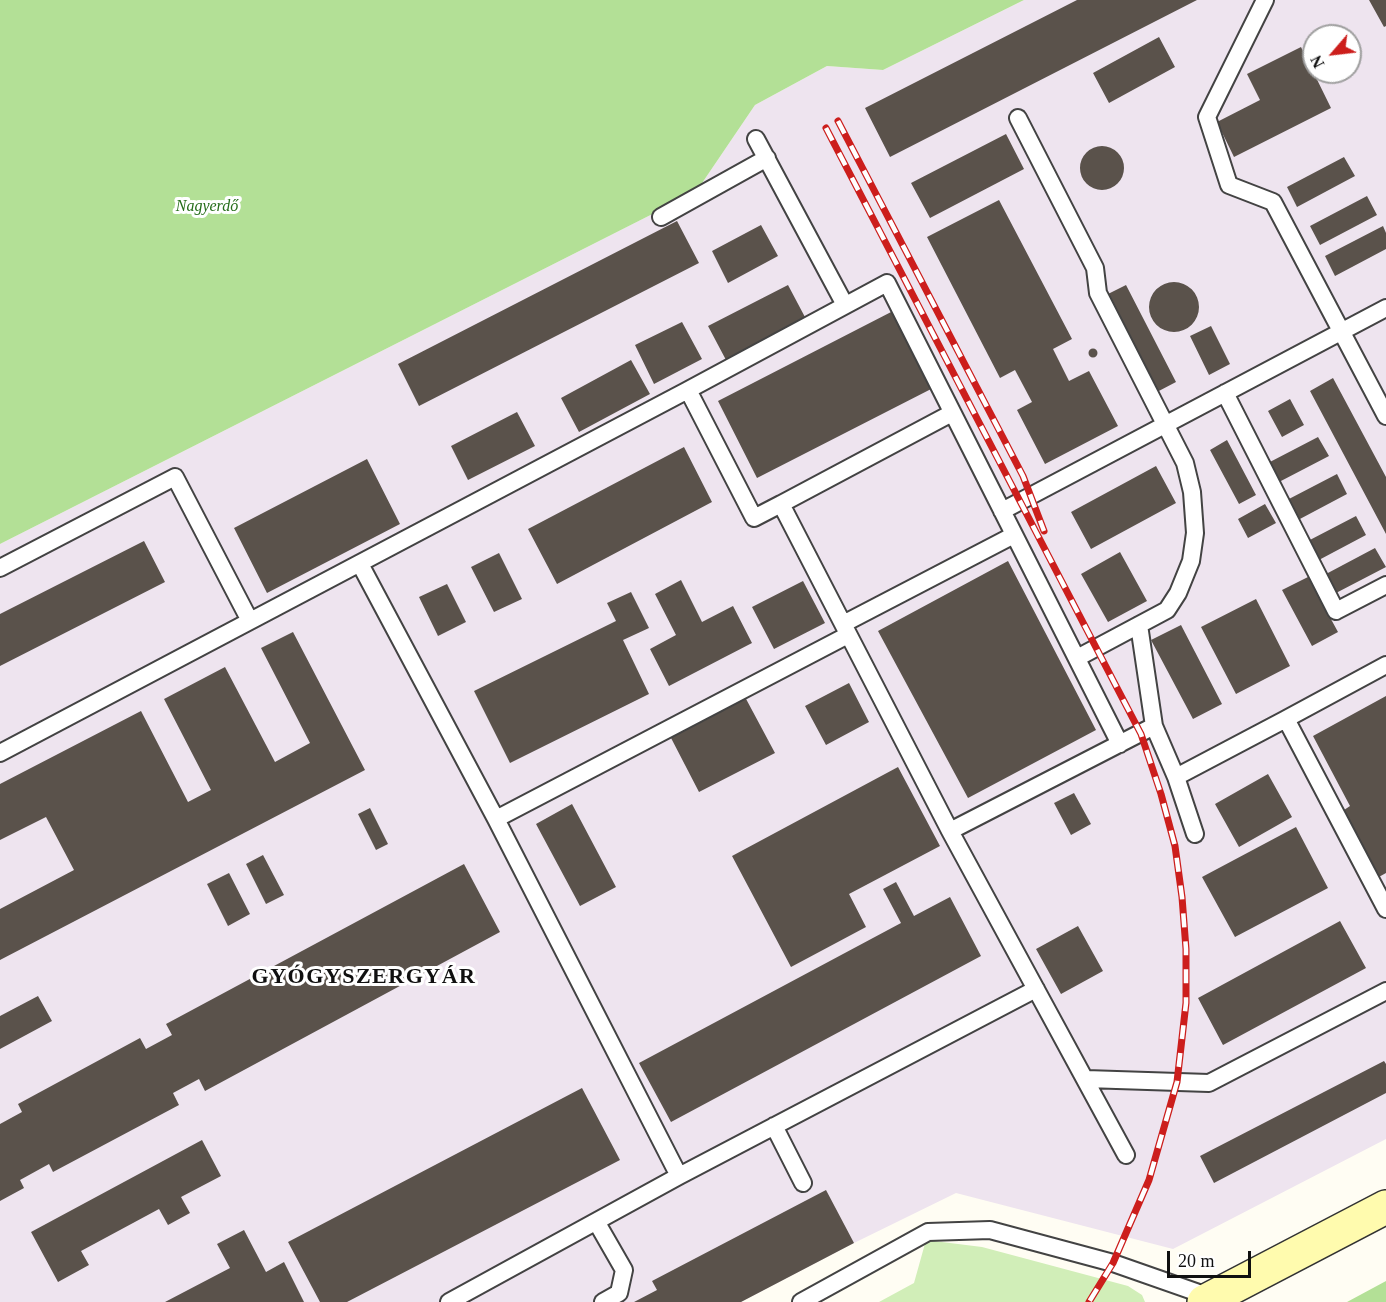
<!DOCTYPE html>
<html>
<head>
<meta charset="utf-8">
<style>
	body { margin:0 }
	#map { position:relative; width:1386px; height:1302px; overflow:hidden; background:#fffdf3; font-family:"Times New Roman",serif }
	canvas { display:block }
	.north { position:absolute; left:1302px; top:24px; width:60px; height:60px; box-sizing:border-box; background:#fff; border:2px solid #9f9f9f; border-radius:50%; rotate:242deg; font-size:16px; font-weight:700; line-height:24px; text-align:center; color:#101010 }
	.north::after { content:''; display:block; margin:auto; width:21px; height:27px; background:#cc1e1c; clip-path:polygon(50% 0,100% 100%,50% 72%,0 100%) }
	.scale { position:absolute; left:1167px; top:1251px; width:84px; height:27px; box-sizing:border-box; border:3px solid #101010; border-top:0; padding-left:8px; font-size:18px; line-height:21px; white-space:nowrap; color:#101010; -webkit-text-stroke:4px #fff; paint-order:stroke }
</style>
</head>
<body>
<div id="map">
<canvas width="1386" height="1302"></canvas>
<div class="north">N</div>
<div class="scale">20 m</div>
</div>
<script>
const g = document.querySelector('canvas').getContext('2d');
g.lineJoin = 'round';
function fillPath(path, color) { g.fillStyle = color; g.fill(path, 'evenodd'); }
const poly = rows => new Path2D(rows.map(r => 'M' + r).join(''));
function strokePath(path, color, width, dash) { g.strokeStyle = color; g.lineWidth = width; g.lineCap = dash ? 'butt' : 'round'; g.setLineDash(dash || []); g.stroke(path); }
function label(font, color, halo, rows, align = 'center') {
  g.font = font + ' "Times New Roman",serif'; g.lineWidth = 6; g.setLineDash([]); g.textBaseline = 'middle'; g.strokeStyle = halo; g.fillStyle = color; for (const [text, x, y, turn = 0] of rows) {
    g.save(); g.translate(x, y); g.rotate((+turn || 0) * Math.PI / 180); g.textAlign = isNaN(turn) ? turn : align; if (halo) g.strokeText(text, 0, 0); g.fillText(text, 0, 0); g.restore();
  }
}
const industrial = poly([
	[1024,0,1386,0,1386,1139,1173,1249,956,1193,854,1243,741,1302,0,1302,0,544,696,192,755,105,827,66,883,70],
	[1314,36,1350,36,1350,72,1314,72]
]);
const green = poly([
	[926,1240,982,1247,1128,1286,1142,1295,1145,1302,879,1302,914,1283]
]);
const forest = poly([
	[0,0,1024,0,883,70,827,66,755,105,696,192,0,544],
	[1386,1281,1386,1302,1347,1302]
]);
const building = poly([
	[1077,0,1197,0,890,157,865,108],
	[1369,0,1386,0,1386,26,1384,27],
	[1159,37,1175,67,1109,103,1093,73],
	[1301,47,1331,108,1234,157,1217,122,1260,100,1247,74],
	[1006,134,1024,169,930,218,911,183],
	'1080 168a22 22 0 1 1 44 0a22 22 0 1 1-44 0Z',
	[1344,157,1355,176,1297,207,1287,187],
	[1367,196,1377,215,1320,245,1310,226],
	[999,200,1072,339,1053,349,1069,381,1089,371,1118,426,1045,464,1017,410,1032,402,1015,370,1000,378,927,237],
	[677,221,699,263,419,406,398,364],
	[761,225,778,256,728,283,712,251],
	[1383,226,1386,233,1386,249,1335,276,1325,256],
	'1149 307a25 25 0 1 1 50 0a25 25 0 1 1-50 0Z',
	[788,285,806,319,726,360,708,326],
	[1126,285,1176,382,1155,393,1104,296],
	[895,310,935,387,757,478,718,401],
	[682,322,702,359,654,384,635,345],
	[1211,326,1230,364,1209,375,1190,336],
	'1088.5 353a4.5 4.5 0 1 1 9 0a4.5 4.5 0 1 1-9 0Z',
	[631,360,650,394,579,432,561,398],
	[1333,378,1386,477,1386,534,1310,391],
	[1290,399,1304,425,1282,437,1268,411],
	[517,412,535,446,468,480,451,446],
	[1318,437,1329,456,1279,482,1268,463],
	[1227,440,1256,495,1239,504,1210,450],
	[684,447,712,502,557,584,528,529],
	[367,459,400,524,267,593,234,528],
	[1156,466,1176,503,1091,549,1071,512],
	[1337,474,1347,494,1298,520,1287,500],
	[1265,504,1276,523,1248,538,1238,519],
	[1356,516,1366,535,1317,561,1306,542],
	[144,541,165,582,0,666,0,614],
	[1375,548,1386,567,1336,593,1326,574],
	[1120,552,1147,601,1108,622,1081,574],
	[499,553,522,599,494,612,471,567],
	[1008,561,1096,730,968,798,878,631],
	[1308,577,1338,632,1312,646,1282,590],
	[681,580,702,622,733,606,752,643,669,686,650,649,676,635,655,594],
	[803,581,825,623,774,649,752,607],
	[447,584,466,622,438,636,419,597],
	[631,592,649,628,623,640,649,694,510,763,474,691,616,621,607,603],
	[1256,599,1290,666,1236,694,1201,627],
	[1181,625,1222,704,1193,719,1151,640],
	[293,632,365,770,0,960,0,909,74,870,46,817,0,840,0,784,141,711,188,802,211,790,164,699,225,667,275,762,310,743,261,648],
	[849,683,869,722,826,745,805,706],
	[1386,696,1386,873,1377,878,1341,812,1350,806,1313,736],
	[745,697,775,753,699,792,670,736],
	[898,767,940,846,849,894,866,927,791,967,732,856],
	[1268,774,1292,817,1239,847,1215,804],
	[1074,793,1091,824,1071,835,1054,803],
	[572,804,616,887,580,906,536,824],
	[370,808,388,844,376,850,358,814],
	[1296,827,1328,888,1235,937,1202,877],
	[263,855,284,895,266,904,246,864],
	[464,864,500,932,205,1091,199,1079,173,1093,179,1105,53,1172,49,1164,20,1180,24,1188,0,1201,0,1124,22,1112,18,1104,140,1038,146,1049,172,1035,166,1024],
	[229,873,250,914,228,926,207,884],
	[896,882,914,916,950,897,981,956,671,1122,639,1063,901,923,883,889],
	[1340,921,1366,968,1223,1045,1198,998],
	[1078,926,1103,971,1061,994,1036,949],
	[38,996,52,1021,0,1049,0,1016],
	[1384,1061,1386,1064,1386,1093,1214,1183,1200,1156],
	[582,1088,620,1160,347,1302,320,1302,288,1242],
	[202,1140,221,1176,181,1197,190,1213,168,1225,159,1209,81,1251,89,1265,58,1282,31,1232],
	[826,1190,854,1243,741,1302,634,1302,657,1290,652,1281],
	[244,1230,266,1272,284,1262,304,1302,165,1302,230,1268,217,1244]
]);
const lane = poly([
	[1265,0,1207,117,1229,185,1273,202,1386,416],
	[1018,118,1095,268,1098,293,1185,463,1192,492,1195,533,1191,561,1178,593,1167,610,1077,658],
	[756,139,845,305],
	[661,217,767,158],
	[688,390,887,283,1120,744],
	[1225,393,1336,611,1386,585],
	[781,504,952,413],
	[1002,511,1386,308],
	[360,564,496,819,679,1176],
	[0,568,175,477,250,621],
	[843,624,1014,535],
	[1139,625,1154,726],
	[1286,719,1386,665],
	[0,753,688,390,754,518,781,504,950,831,1126,1155],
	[1176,777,1195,834],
	[496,819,848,635],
	[950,831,1154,726,1176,777,1286,719,1386,909],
	[1086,1079,1209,1083,1386,991],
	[774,1126,803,1183],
	[597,1223,624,1270,619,1293,603,1302],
	[449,1302,679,1176,1036,989],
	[801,1302,928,1232,990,1230,1113,1263,1213,1298]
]);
const secondary = poly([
	[1204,1302,1386,1207]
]);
const rail = poly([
	[838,121,1023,476,1044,531],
	[826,128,1141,734,1161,794,1175,846,1182,897,1186,949,1186,1003,1177,1082,1149,1180,1113,1263,1089,1302]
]);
const parkNames = [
	["Nagyerdő",207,207]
];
const districtNames = [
	["GYÓGYSZERGYÁR",364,977]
];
fillPath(industrial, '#eee4ef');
fillPath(green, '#d1eeb8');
fillPath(forest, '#b3e096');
fillPath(building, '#5a524b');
strokePath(lane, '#434343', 20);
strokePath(secondary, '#323232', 36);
strokePath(lane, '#fff', 16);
strokePath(secondary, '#fffbae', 33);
strokePath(rail, '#cc1e1c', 7);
strokePath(rail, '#fff', 4.5, [14]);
label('italic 16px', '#266e1a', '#fff', parkNames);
g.letterSpacing = '1.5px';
label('bold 22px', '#101010', '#fff', districtNames);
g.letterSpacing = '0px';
</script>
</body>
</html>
